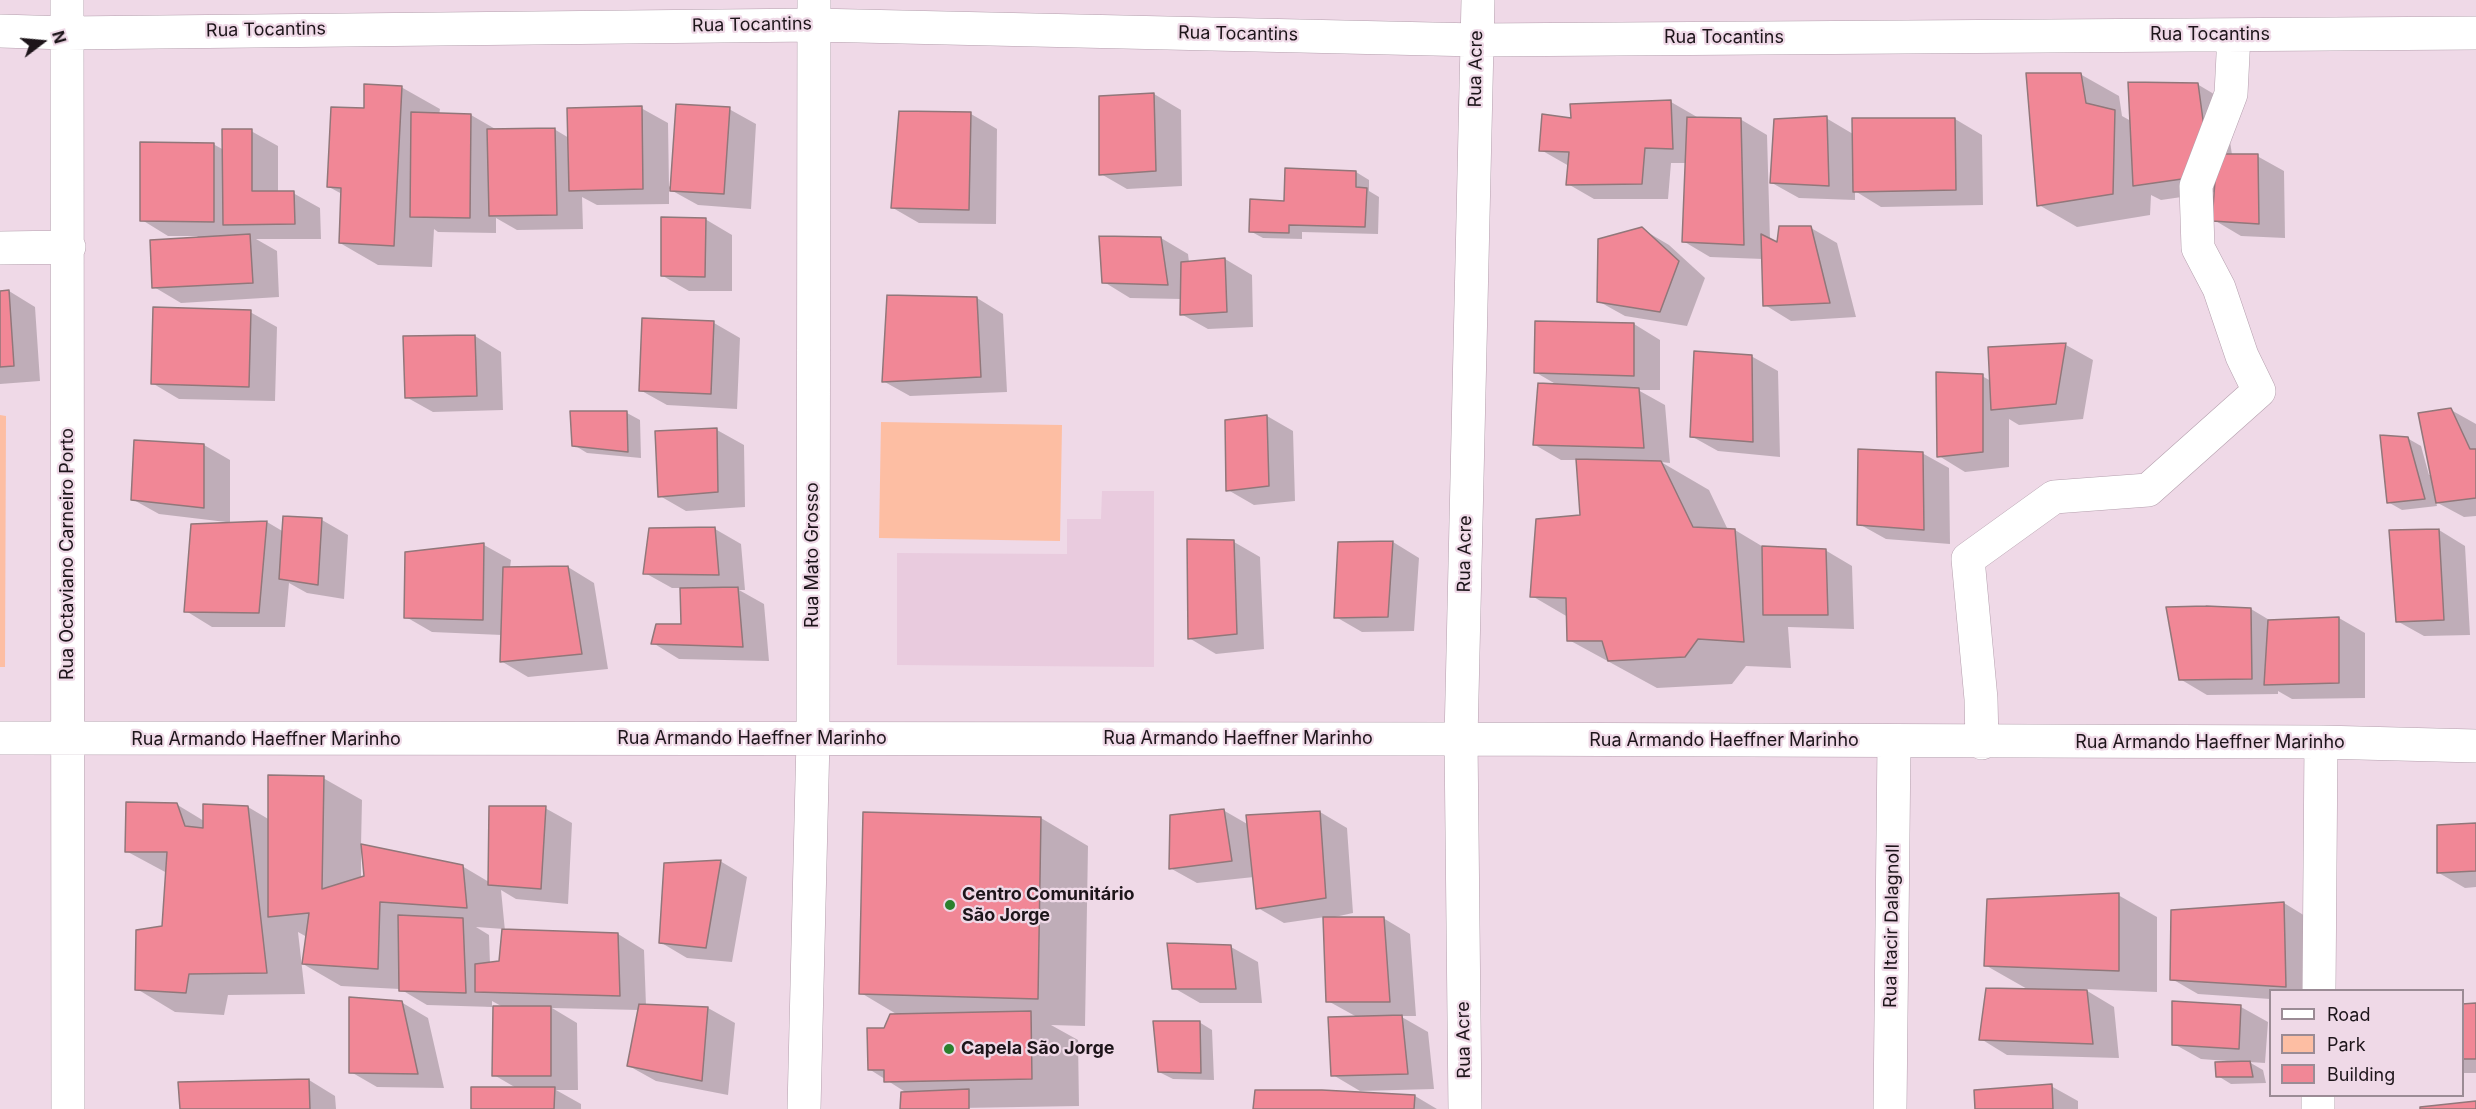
<!DOCTYPE html>
<html>
<head>
<meta charset="utf-8">
<style>
	body { margin:0 }
	#map { position:relative; width:2476px; height:1109px; overflow:hidden; background:#efd9e7; font-family:Inter,sans-serif }
	canvas { display:block }
	.legend { position:absolute; left:2269px; top:989px; width:195px; height:108px; box-sizing:border-box; background:#efd9e7; border:2px solid #9b8b95; margin:0; padding:8px 10px; list-style:none; font-size:18px; color:#1d151a }
	.legend li { display:flex; align-items:center; gap:12px; height:30px }
	.legend b { width:30px; border:2px solid #9b8b95 }
	.north { position:absolute; left:12px; top:12px; width:60px; height:60px; -webkit-text-stroke:4px #efd9e7; paint-order:stroke; rotate:74deg; font-size:16px; font-weight:700; line-height:24px; text-align:center; color:#1d151a }
	.north::after { content:''; display:block; margin:auto; width:21px; height:27px; background:#1d151a; clip-path:polygon(50% 0,100% 100%,50% 72%,0 100%) }
</style>
</head>
<body>
<div id="map">
<canvas width="2476" height="1109"></canvas>
<ul class="legend">
<li><b style="height:8px;background:#fff"></b>Road</li>
<li><b style="height:16px;background:#fdbea3"></b>Park</li>
<li><b style="height:16px;background:#f18796"></b>Building</li>
</ul>
<div class="north">N</div>
</div>
<script>
const g = document.querySelector('canvas').getContext('2d');
g.lineJoin = 'round';
function fillPath(path, color) { g.fillStyle = color; g.fill(path, 'evenodd'); }
const poly = rows => new Path2D(rows.map(r => 'M' + r).join(''));
function strokePath(path, color, width, dash) { g.strokeStyle = color; g.lineWidth = width; g.lineCap = dash ? 'butt' : 'round'; g.setLineDash(dash || []); g.stroke(path); }
function label(font, color, halo, rows, align = 'center') {
  g.font = font + ' Inter,sans-serif'; g.lineWidth = 4.5; g.setLineDash([]); g.textBaseline = 'middle'; g.strokeStyle = halo; g.fillStyle = color; for (const [text, x, y, turn = 0] of rows) {
    g.save(); g.translate(x, y); g.rotate((+turn || 0) * Math.PI / 180); g.textAlign = isNaN(turn) ? turn : align; if (halo) g.strokeText(text, 0, 0); g.fillText(text, 0, 0); g.restore();
  }
}
const built = poly([
	[1102,491,1154,491,1154,667,897,665,897,553,1067,554,1067,519,1101,519]
]);
const green = poly([
	[0,415,6,416,5,667,0,667],
	[881,422,1062,425,1060,541,879,538]
]);
const shadow = poly([
	[2080,74,2119,96,2122,116,2131,121,2197,84,2224,100,2232,155,2257,156,2284,171,2285,238,2241,236,2214,220,2216,192,2161,200,2151,195,2150,215,2077,227,2039,205],
	[401,87,440,109,439,115,471,115,497,130,554,129,569,138,641,108,668,123,669,187,729,109,756,124,751,209,698,205,669,189,669,204,597,205,582,197,583,229,517,230,496,218,496,233,438,232,434,229,432,267,378,265,340,243,342,194,329,187,365,110],
	[1154,94,1181,110,1182,186,1127,189,1101,174,1100,97],
	[1671,102,1697,117,1740,119,1767,135,1770,240,1778,244,1811,228,1837,243,1856,317,1791,321,1765,305,1763,259,1710,257,1683,241,1687,163,1671,163,1668,199,1594,199,1568,184,1569,166,1541,150,1572,120],
	[971,114,997,129,996,224,919,223,893,208],
	[1826,118,1853,134,1955,119,1982,135,1983,205,1881,207,1855,191,1855,200,1799,198,1772,183],
	[251,131,278,146,278,193,293,193,320,208,321,239,256,239,277,251,279,297,181,303,154,287,198,236,168,236,142,220,213,144,224,150],
	[1356,172,1369,180,1369,191,1379,197,1378,234,1302,232,1302,239,1263,238,1250,231,1285,202],
	[705,219,732,235,732,291,689,291,663,276],
	[1642,229,1669,245,1705,278,1687,326,1625,316,1598,301],
	[1161,238,1188,254,1189,262,1225,259,1252,275,1253,327,1208,329,1181,314,1181,299,1130,298,1104,282],
	[9,291,35,307,40,381,0,384,0,292],
	[977,298,1003,314,1007,392,910,396,883,381],
	[250,312,277,327,275,401,179,399,152,383],
	[714,323,740,338,737,409,667,405,640,390],
	[1634,324,1660,340,1660,390,1638,390,1665,405,1670,463,1661,462,1709,490,1728,530,1735,530,1765,548,1825,550,1852,566,1854,629,1788,627,1791,668,1746,666,1732,684,1657,688,1569,640,1568,617,1532,596,1582,517,1577,460,1561,460,1535,445,1559,386,1535,372],
	[475,336,501,352,503,410,433,412,406,397],
	[2066,345,2093,360,2083,419,2019,425,2009,419,2009,467,1965,472,1939,456,1982,376,1991,381,1990,349],
	[1751,356,1778,371,1780,457,1718,451,1691,436],
	[2451,410,2476,424,2476,516,2464,517,2436,502,2437,506,2402,510,2388,502,2407,438,2421,446,2429,475,2431,475],
	[627,413,640,420,641,458,587,453,574,445],
	[1267,416,1293,431,1295,501,1254,505,1228,490],
	[717,430,744,445,745,507,686,511,660,496],
	[204,445,230,460,230,524,267,522,284,532,322,520,348,535,344,599,307,593,289,583,285,627,212,627,186,611,226,522,159,514,132,499],
	[1922,453,1949,468,1950,544,1886,539,1859,524],
	[715,529,741,544,745,590,739,590,764,604,769,661,679,659,653,643,682,625,681,588,672,588,645,573],
	[2439,530,2465,546,2470,635,2424,636,2397,621],
	[1234,542,1260,557,1264,649,1216,654,1189,638],
	[1393,542,1419,558,1414,631,1362,632,1336,617],
	[484,545,511,560,510,568,568,567,594,583,608,669,528,677,501,661,502,635,432,632,406,617,406,553],
	[2251,609,2271,621,2339,618,2365,633,2365,698,2292,699,2278,691,2278,694,2207,695,2180,679],
	[323,778,362,800,361,846,462,866,489,882,545,808,572,823,568,904,516,899,501,890,505,931,618,934,644,950,646,1006,708,1008,735,1023,728,1095,656,1081,629,1066,639,1010,552,1008,577,1023,578,1090,556,1090,581,1104,581,1109,472,1109,518,1089,494,1075,494,1007,427,1005,400,989,341,986,303,964,307,937,298,932,305,994,228,995,224,1015,175,1012,137,989,163,928,167,873,126,851,176,804,204,821,248,807,270,820],
	[361,850,363,850,365,877,361,879],
	[476,927,504,929,500,963,490,964,489,935],
	[492,1001,503,1007,492,1007],
	[1223,810,1249,825,1320,812,1347,828,1353,913,1330,918,1383,918,1410,934,1416,1016,1400,1016,1428,1032,1434,1089,1360,1091,1333,1075,1357,1017,1328,1001,1325,917,1284,923,1258,908,1254,877,1197,883,1170,868],
	[1041,818,1088,846,1085,1026,1051,1025,1078,1040,1079,1106,901,1109,907,1093,869,1069,885,1029,898,1015,861,993],
	[2476,825,2476,887,2465,888,2439,873],
	[720,861,747,877,732,962,687,958,660,942],
	[2118,895,2157,917,2157,992,2084,989,2114,1007,2119,1058,2007,1055,1981,1039,2029,990,1985,965],
	[2284,903,2310,919,2312,990,2270,990,2270,999,2198,994,2172,979],
	[1231,947,1258,962,1262,1003,1200,1003,1174,988],
	[401,1002,428,1018,444,1088,377,1087,351,1072],
	[2476,1004,2476,1073,2462,1073,2462,1006],
	[2241,1007,2268,1022,2265,1063,2249,1062,2263,1070,2266,1083,2231,1084,2218,1076,2227,1061,2201,1059,2174,1044],
	[1199,1022,1212,1030,1214,1080,1173,1079,1159,1072],
	[309,1080,335,1096,336,1109,181,1109],
	[2051,1086,2078,1101,2078,1109,1976,1109],
	[1415,1096,1437,1109,1254,1109]
]);
const building = poly([
	[2026,73,2081,73,2086,103,2115,110,2113,194,2037,206,2026,73],
	[2128,82,2198,83,2206,142,2189,178,2133,186,2128,82],
	[364,84,402,86,394,246,339,243,341,188,327,187,331,107,364,108,364,84],
	[1154,93,1156,171,1099,175,1099,96,1154,93],
	[1671,100,1673,149,1645,148,1642,184,1566,185,1569,152,1539,151,1542,114,1571,118,1570,104,1671,100],
	[676,104,730,107,724,194,670,191,676,104],
	[642,106,643,189,569,191,567,108,642,106],
	[899,111,971,112,969,210,891,208,899,111],
	[411,112,471,114,470,218,410,217,411,112],
	[1827,116,1829,186,1770,183,1774,119,1827,116],
	[1687,117,1741,118,1744,245,1682,242,1687,117],
	[1852,118,1955,118,1956,190,1853,192,1852,118],
	[555,128,557,215,489,216,487,129,555,128],
	[222,129,252,129,252,191,294,191,295,224,223,225,222,129],
	[140,142,214,143,214,222,140,221,140,142],
	[2217,154,2258,154,2259,224,2212,221,2217,154],
	[1285,168,1356,171,1356,187,1367,188,1365,227,1289,225,1289,233,1249,232,1250,199,1284,201,1285,168],
	[661,217,706,218,705,277,661,276,661,217],
	[1779,226,1811,226,1830,303,1763,306,1761,234,1777,242,1779,226],
	[1642,227,1679,261,1660,312,1597,302,1598,239,1642,227],
	[250,234,253,283,152,288,150,240,250,234],
	[1099,236,1161,237,1168,285,1102,283,1099,236],
	[1225,258,1227,312,1180,315,1181,262,1225,258],
	[9,290,14,366,0,367,0,291,9,290],
	[887,295,977,297,981,377,882,382,887,295],
	[153,307,251,310,249,387,151,384,153,307],
	[642,318,714,321,711,394,639,391,642,318],
	[1535,321,1634,323,1634,376,1534,373,1535,321],
	[475,335,477,396,405,398,403,336,475,335],
	[2066,343,2056,404,1991,410,1988,347,2066,343],
	[1694,351,1752,355,1753,442,1690,437,1694,351],
	[1936,372,1983,374,1983,452,1937,457,1936,372],
	[1538,383,1639,388,1644,448,1533,445,1538,383],
	[2451,408,2470,449,2476,449,2476,498,2436,503,2418,413,2451,408],
	[570,411,627,411,628,452,572,446,570,411],
	[1267,415,1269,486,1226,491,1225,420,1267,415],
	[717,428,718,492,658,497,655,431,717,428],
	[2380,435,2408,437,2425,499,2387,503,2380,435],
	[134,440,204,444,204,508,131,500,134,440],
	[1858,449,1923,452,1924,530,1857,525,1858,449],
	[1576,459,1661,461,1693,527,1735,529,1744,642,1698,639,1685,657,1608,661,1602,641,1567,641,1566,598,1530,597,1536,519,1580,515,1576,459],
	[283,516,322,518,318,585,279,579,283,516],
	[267,521,259,613,184,612,191,524,267,521],
	[715,527,719,575,643,574,649,528,715,527],
	[2439,529,2444,620,2396,622,2389,530,2439,529],
	[1187,539,1234,540,1237,634,1188,639,1187,539],
	[1393,541,1388,617,1334,618,1338,542,1393,541],
	[484,543,483,620,404,618,405,552,484,543],
	[1762,546,1826,549,1828,615,1763,615,1762,546],
	[568,566,582,654,500,662,503,567,568,566],
	[738,587,743,647,651,644,656,624,681,624,680,588,738,587],
	[2206,606,2251,608,2252,679,2179,680,2166,607,2206,606],
	[2339,617,2339,683,2264,685,2268,620,2339,617],
	[268,775,324,776,322,889,364,876,361,844,463,865,467,908,380,902,378,969,302,964,309,913,268,917,268,775],
	[126,802,177,803,185,826,203,828,203,804,248,806,267,973,189,974,186,993,135,990,136,930,162,926,167,852,125,852,126,802],
	[489,806,546,806,541,889,488,885,489,806],
	[1224,809,1232,861,1169,869,1170,815,1224,809],
	[1320,811,1326,898,1256,909,1246,815,1320,811],
	[863,812,1041,817,1038,999,859,994,863,812],
	[2476,823,2476,871,2437,873,2437,825,2476,823],
	[721,860,706,948,659,943,664,863,721,860],
	[2119,893,2119,971,1984,966,1987,899,2119,893],
	[2284,902,2286,987,2170,980,2171,910,2284,902],
	[398,915,463,918,466,993,399,991,398,915],
	[1323,917,1384,917,1390,1002,1326,1002,1323,917],
	[502,929,618,933,620,996,475,992,475,964,499,961,502,929],
	[1167,943,1231,945,1236,989,1172,989,1167,943],
	[1986,988,2087,990,2093,1044,1979,1040,1986,988],
	[349,997,402,1001,418,1074,349,1073,349,997],
	[2172,1001,2241,1005,2239,1049,2172,1045,2172,1001],
	[2476,1003,2476,1059,2462,1059,2462,1004,2476,1003],
	[639,1004,708,1007,702,1081,627,1066,639,1004],
	[493,1006,551,1006,551,1076,492,1076,493,1006],
	[1031,1011,1032,1079,884,1082,884,1070,868,1070,867,1028,884,1028,890,1014,1031,1011],
	[1402,1015,1408,1074,1331,1076,1328,1017,1402,1015],
	[1153,1021,1200,1021,1201,1073,1158,1072,1153,1021],
	[2250,1061,2253,1077,2216,1077,2215,1062,2250,1061],
	[309,1079,310,1109,180,1109,178,1082,309,1079],
	[2052,1084,2053,1109,1975,1109,1974,1090,2052,1084],
	[471,1087,555,1087,554,1109,471,1109,471,1087],
	[969,1089,969,1109,900,1109,901,1092,969,1089],
	[1255,1090,1322,1090,1415,1095,1414,1109,1253,1109,1255,1090],
	[2476,1101,2476,1109,2420,1109,2420,1107,2476,1101]
]);
const minor = poly([
	[67,0,68,1109],
	[0,31,67,33,814,25,1477,40,2476,33],
	[0,248,69,247],
	[0,738,1461,739,2321,742,2476,746],
	[1982,743,1981,699,1968,559,2054,497,2148,490,2259,391,2242,356,2219,288,2198,248,2196,186,2231,94,2234,35],
	[2319,990,2321,742],
	[804,1109,813,739,814,0],
	[1465,1109,1461,739,1478,0],
	[1890,1109,1894,743],
	[2318,1109,2318,1096]
]);
const markers = [
	[950,905,6,"#2c802d"],
	[949,1049,6,"#2c802d"]
];
const streetNames = [
	["Rua Tocantins",752,25,-1],
	["Rua Tocantins",266,30,-1],
	["Rua Tocantins",1238,34,1],
	["Rua Tocantins",2210,35],
	["Rua Tocantins",1724,38],
	["Rua Acre",1476,69,-89],
	["Rua Octaviano Carneiro Porto",68,554,-90],
	["Rua Acre",1465,554,-89],
	["Rua Mato Grosso",813,555,-90],
	["Rua Armando Haeffner Marinho",752,739],
	["Rua Armando Haeffner Marinho",1238,739],
	["Rua Armando Haeffner Marinho",266,740],
	["Rua Armando Haeffner Marinho",1724,741],
	["Rua Armando Haeffner Marinho",2210,743],
	["Rua Itacir Dalagnoll",1892,926,-89],
	["Rua Acre",1464,1040,-91]
];
const poiNames = [
	["Centro Comunitário",962,895],
	["São Jorge",962,916],
	["Capela São Jorge",961,1049]
];
fillPath(built, '#e9cbde');
fillPath(green, '#fdbea3');
fillPath(shadow, '#0003');
fillPath(building, '#f18796');
strokePath(building, '#91777a', 1.5);
strokePath(minor, '#b49fad', 34);
strokePath(minor, '#fff', 33);
for (const [x, y, r, color] of markers) { const dot = new Path2D(); dot.arc(x, y, r, 0, 2 * Math.PI); g.fillStyle = color; g.fill(dot); strokePath(dot, '#efd9e7', 2); }
label('18px', '#1d151a', '#efd9e7', streetNames);
label('bold 18px', '#1d151a', '#efd9e7', poiNames, 'left');
</script>
</body>
</html>
